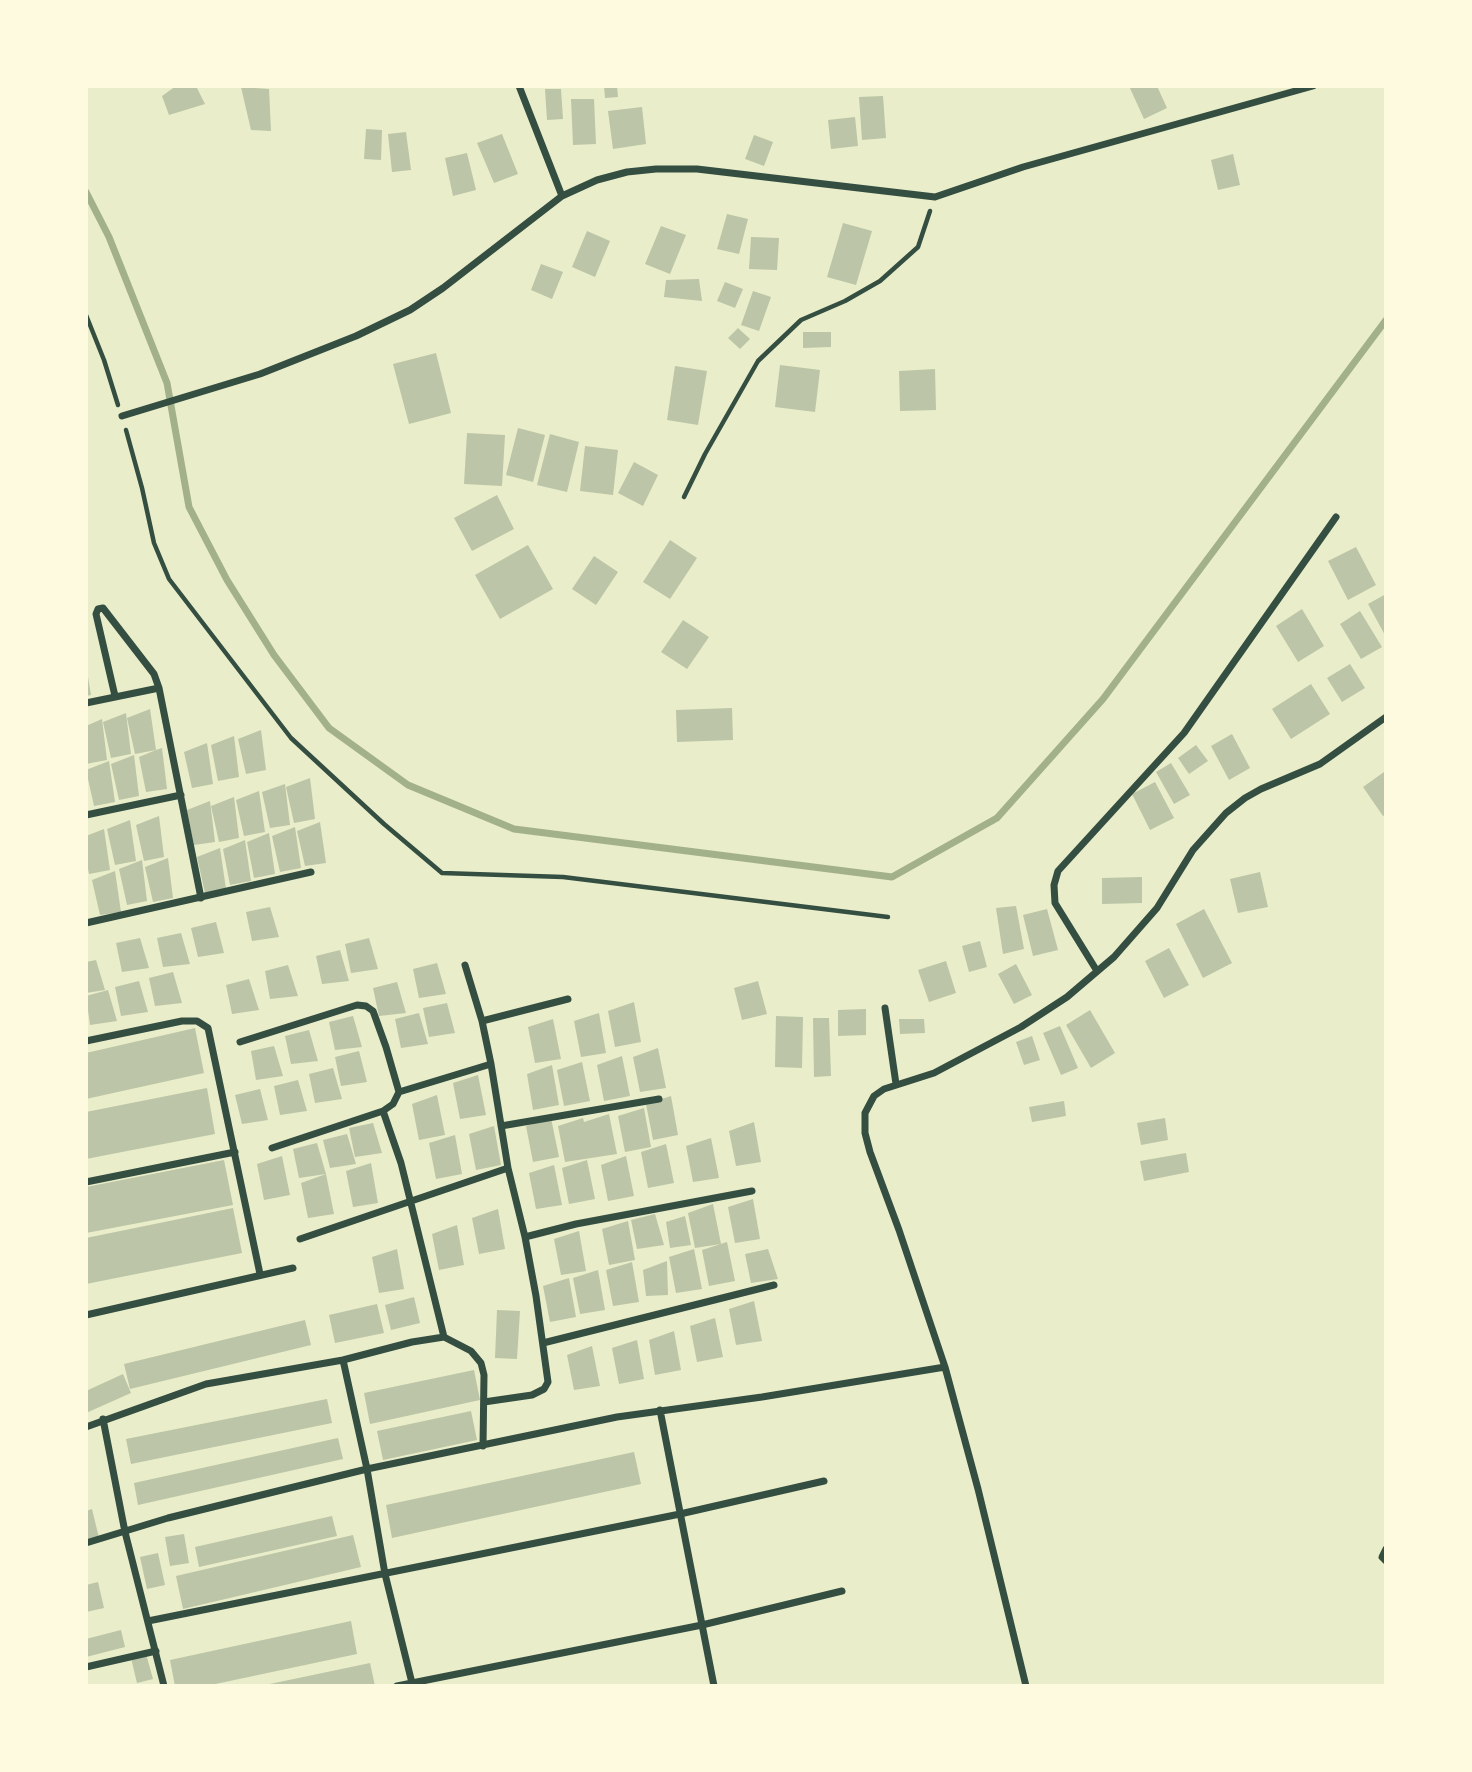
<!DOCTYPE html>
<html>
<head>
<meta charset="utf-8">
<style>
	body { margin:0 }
	#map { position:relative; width:1472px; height:1772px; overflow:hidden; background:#e9edc9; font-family:Quicksand,sans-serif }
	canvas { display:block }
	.frame { position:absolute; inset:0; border:88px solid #fefae0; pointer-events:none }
</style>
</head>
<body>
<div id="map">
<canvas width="1472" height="1772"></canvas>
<div class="frame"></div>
</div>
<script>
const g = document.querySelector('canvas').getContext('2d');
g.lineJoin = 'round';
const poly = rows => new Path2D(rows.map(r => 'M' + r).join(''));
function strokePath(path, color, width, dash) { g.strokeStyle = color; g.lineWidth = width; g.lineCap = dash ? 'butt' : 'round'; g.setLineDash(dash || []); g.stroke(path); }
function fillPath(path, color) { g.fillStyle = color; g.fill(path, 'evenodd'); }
const stream = poly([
	[86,192,109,237,167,383,189,507,227,580,274,655,329,728,408,785,514,829,892,877,997,818,1103,699,1386,320]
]);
const building = poly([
	[176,86,196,86,205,104,169,115,162,96],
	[604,86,617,86,618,97,605,98],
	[1129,86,1157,86,1167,108,1144,119],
	[241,87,269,89,271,131,251,130],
	[545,89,561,89,563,119,547,120],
	[883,96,886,138,862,140,859,97],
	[571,99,594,99,596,144,573,145],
	[642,107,646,144,613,149,608,111],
	[855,117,858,146,831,149,828,120],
	[366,129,382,130,381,160,364,159],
	[406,132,411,170,392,172,388,134],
	[502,134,518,174,494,183,477,143],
	[754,135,773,142,764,166,745,159],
	[467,153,476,190,453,196,445,158],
	[1233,154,1240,185,1218,190,1211,160],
	[727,214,748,219,739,254,717,249],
	[843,223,872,231,856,285,827,277],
	[661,226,686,235,670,274,645,264],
	[587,231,610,241,595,277,572,267],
	[751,237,779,238,777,270,749,269],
	[541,264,563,272,552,299,531,290],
	[699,279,702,301,664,297,666,280],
	[725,282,743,289,735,308,717,301],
	[753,291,771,297,759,331,741,325],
	[738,328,750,339,740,349,728,338],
	[803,332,831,332,831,347,803,348],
	[436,353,451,413,409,424,393,364],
	[780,365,820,370,815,412,775,407],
	[675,366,707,371,698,425,667,420],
	[935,369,936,410,900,411,899,371],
	[518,428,545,435,533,482,506,475],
	[467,433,505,435,502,486,464,484],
	[550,434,579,442,567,492,537,485],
	[585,446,618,450,613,495,580,491],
	[634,462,658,475,643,506,618,493],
	[497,495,514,529,472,551,454,518],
	[670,540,697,558,670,599,643,582],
	[528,545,553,589,500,619,475,575],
	[1356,547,1376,585,1348,600,1328,561],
	[594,556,618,572,596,605,572,589],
	[1386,594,1386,637,1368,604],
	[1302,609,1324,646,1298,662,1276,626],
	[1360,611,1382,647,1361,659,1340,624],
	[683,620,709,637,687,669,661,652],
	[1350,664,1365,688,1342,702,1327,678],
	[86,665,91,695,86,696],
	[1311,684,1330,714,1291,739,1272,709],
	[732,708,733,740,677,742,676,710],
	[150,709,156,750,162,748,167,789,146,792,139,757,156,750,135,754,127,718],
	[126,713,131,754,111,758,103,722],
	[102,719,107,760,86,764,86,726],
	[261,730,266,770,246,774,238,739],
	[1232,734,1250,768,1229,780,1211,746],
	[234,736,239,777,218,781,211,745],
	[207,743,213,784,192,788,184,752],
	[1196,745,1208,761,1189,774,1178,758],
	[134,755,139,796,119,800,111,764],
	[109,761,115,802,94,806,86,770],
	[1171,763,1190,795,1174,804,1156,772],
	[1384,772,1386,775,1386,814,1383,816,1363,787],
	[310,778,315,819,294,823,286,787],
	[1155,782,1174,818,1150,830,1132,794],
	[285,784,290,825,270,828,262,792],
	[259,791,265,832,244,836,236,800],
	[234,797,239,838,219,842,211,806],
	[210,801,215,842,194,845,187,810],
	[159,816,164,857,144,861,136,825],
	[130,820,136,861,115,865,107,829],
	[320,822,326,863,305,866,297,831],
	[295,827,301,868,280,872,272,836],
	[104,829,110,870,89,874,86,858,86,836],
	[269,833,275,874,254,878,247,842],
	[245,840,251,881,230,885,223,849],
	[220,848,226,889,205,893,197,857],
	[168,858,173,898,153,902,145,867],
	[142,860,147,901,127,905,119,869],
	[115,871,121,912,100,915,92,880],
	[1260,872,1268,907,1238,913,1230,879],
	[1142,877,1142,903,1102,904,1102,878],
	[1016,906,1024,949,1003,954,996,908],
	[270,907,279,937,252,941,246,912],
	[1047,909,1058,950,1033,956,1023,915],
	[1204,909,1232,963,1203,978,1176,924],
	[216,922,224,953,198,957,191,928],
	[181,933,190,964,163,967,157,938],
	[140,938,149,968,122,972,116,943],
	[369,938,378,969,351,973,345,944],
	[980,941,987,967,969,972,962,946],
	[1169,948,1189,985,1164,998,1145,961],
	[340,950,349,981,322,984,316,956],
	[96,960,105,990,86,993,86,962],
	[946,961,956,993,929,1002,918,970],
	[437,963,446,994,419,998,413,969],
	[1016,964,1032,995,1014,1004,998,974],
	[288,965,298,996,270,999,265,971],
	[173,972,182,1003,155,1006,149,978],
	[249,979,259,1010,232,1014,226,985],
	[139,981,148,1012,121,1016,115,987],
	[758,981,767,1014,742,1020,734,988],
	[397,982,406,1013,379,1016,373,988],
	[108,990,117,1021,90,1025,86,996],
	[634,1002,641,1042,615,1047,608,1011],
	[447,1003,455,1033,429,1037,423,1008],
	[866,1009,866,1035,838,1036,838,1010],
	[1090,1010,1115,1053,1091,1068,1066,1025],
	[419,1013,428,1044,401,1048,395,1019],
	[599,1013,606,1053,581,1057,574,1021],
	[353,1016,362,1047,335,1050,329,1022],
	[776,1016,803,1017,802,1068,775,1067],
	[813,1018,829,1018,831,1076,814,1077],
	[553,1019,561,1059,535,1063,528,1027],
	[899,1019,924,1019,925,1033,900,1034],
	[1060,1026,1078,1068,1061,1075,1043,1033],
	[195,1028,204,1073,86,1099,86,1053],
	[309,1030,318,1061,291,1064,285,1036],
	[1032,1036,1040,1060,1024,1065,1016,1042],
	[274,1046,283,1076,256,1080,251,1051],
	[658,1048,666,1088,640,1092,633,1057],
	[359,1051,367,1082,341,1086,335,1057],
	[622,1056,630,1096,604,1101,597,1065],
	[582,1062,590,1101,564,1106,557,1070],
	[552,1065,559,1105,533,1110,527,1074],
	[333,1068,342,1099,315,1103,309,1074],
	[478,1075,486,1115,460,1119,453,1083],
	[298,1080,307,1111,280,1115,274,1086],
	[207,1088,215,1134,86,1159,86,1112],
	[260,1089,268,1120,242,1124,235,1095],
	[437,1095,445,1135,419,1140,412,1104],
	[671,1096,678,1135,653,1140,646,1104],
	[1064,1101,1066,1116,1032,1122,1029,1107],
	[644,1108,651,1147,625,1152,618,1116],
	[609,1114,617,1154,565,1162,558,1126,583,1118,584,1122],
	[551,1118,559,1157,533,1162,526,1126],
	[1165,1118,1168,1140,1141,1145,1137,1123],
	[754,1122,761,1162,736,1166,729,1131],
	[373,1123,382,1153,355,1157,349,1128],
	[494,1126,501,1165,476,1170,469,1134],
	[347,1134,356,1164,330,1168,323,1140],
	[455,1135,462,1174,436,1179,429,1143],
	[711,1138,719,1178,693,1182,686,1146],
	[317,1143,326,1174,334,1214,308,1218,301,1183,326,1174,299,1178,293,1149],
	[666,1144,674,1183,648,1188,641,1152],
	[1186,1153,1189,1172,1144,1181,1140,1161],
	[282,1156,290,1195,264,1200,257,1164],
	[626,1156,634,1196,608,1201,601,1165],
	[224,1160,233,1205,86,1233,86,1187],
	[587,1160,595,1199,569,1204,562,1168],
	[371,1163,378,1203,353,1207,346,1171],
	[554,1165,562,1205,536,1209,529,1173],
	[753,1199,760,1239,735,1243,728,1207],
	[713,1204,721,1244,695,1248,688,1213],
	[233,1208,242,1253,86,1284,86,1238],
	[498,1209,505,1249,479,1254,472,1218],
	[655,1214,664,1245,637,1249,631,1220],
	[685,1216,691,1245,670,1248,666,1222],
	[628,1221,635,1260,609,1265,602,1229],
	[457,1225,464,1265,439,1270,432,1234],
	[579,1231,586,1271,561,1275,554,1239],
	[727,1242,735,1281,709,1286,702,1250],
	[397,1249,404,1289,379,1293,372,1257],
	[694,1249,702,1289,676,1293,669,1257],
	[768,1249,778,1279,751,1283,745,1254],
	[667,1261,668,1295,646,1296,643,1270],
	[632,1262,639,1302,613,1306,606,1270],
	[598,1270,605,1310,580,1314,573,1278],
	[569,1278,576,1317,550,1322,543,1286],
	[414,1297,420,1323,391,1330,385,1305],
	[754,1301,762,1341,736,1345,729,1309],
	[377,1304,384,1333,335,1343,329,1315],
	[497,1310,520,1311,517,1359,495,1358],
	[715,1318,723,1357,697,1362,690,1326],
	[305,1320,311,1345,130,1389,124,1364],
	[674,1331,681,1370,655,1375,649,1340],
	[637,1340,644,1379,619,1384,612,1348],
	[592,1346,600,1386,574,1390,567,1355],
	[474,1370,480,1400,370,1424,364,1393],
	[123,1374,131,1393,86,1413,86,1391],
	[327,1399,332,1423,131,1464,126,1439],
	[471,1411,477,1440,383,1460,377,1431],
	[338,1438,343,1459,138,1505,134,1483],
	[634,1452,641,1484,392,1538,386,1505],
	[92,1509,99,1538,86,1541,86,1511],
	[332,1516,337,1536,199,1567,195,1547],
	[184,1534,189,1563,170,1566,165,1537],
	[353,1535,361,1567,183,1609,176,1576],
	[158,1553,165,1585,147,1589,140,1557],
	[98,1582,104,1608,86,1612,86,1585],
	[351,1621,357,1654,206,1686,175,1686,170,1660],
	[121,1630,125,1647,86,1657,86,1639],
	[146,1654,153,1679,137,1683,131,1658],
	[370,1663,375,1686,265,1686,265,1685]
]);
const path = poly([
	[86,315,104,360,118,405],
	[126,430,142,488,154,543,169,579,291,738,384,824,442,873,563,877,888,917],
	[684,497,705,454,758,361,801,320,845,301,880,281,918,247,930,211]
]);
const minor = poly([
	[519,86,562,196],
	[122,416,260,374,356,336,410,310,443,288,562,196,597,180,627,172,656,169,697,169,935,197,1023,167,1313,86],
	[115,696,96,614,98,609,103,608,154,674,159,688,201,898],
	[86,703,159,688],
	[86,815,181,795],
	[86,923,311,872],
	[1097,971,1055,903,1054,885,1058,871,1184,733,1336,517],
	[885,1008,896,1084],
	[482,1021,568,999],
	[86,1041,182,1021,197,1021,208,1028,260,1274],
	[240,1042,357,1005,366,1006,373,1011,386,1047,399,1092,393,1104,383,1111,272,1148],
	[491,1064,508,1168,525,1237],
	[399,1092,491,1064,482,1021,465,965],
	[383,1111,401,1163,444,1337],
	[501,1126,659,1099],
	[86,1182,235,1152],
	[300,1239,508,1168],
	[86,1315,293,1268],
	[543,1343,774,1285],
	[343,1360,367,1469,385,1574,412,1683],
	[484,1402,532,1395,544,1389,548,1382,536,1296,525,1237,576,1224,752,1191],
	[660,1410,714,1686],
	[103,1419,125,1532,164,1686],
	[86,1427,206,1384,343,1360,412,1342,444,1337,471,1351,481,1363,484,1375,483,1446],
	[86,1543,168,1518,367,1469,617,1417,762,1397,945,1367],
	[1386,1549,1382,1557,1386,1561],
	[148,1621,680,1514,824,1481],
	[86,1667,156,1651],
	[397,1686,702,1625,842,1591],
	[1026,1686,978,1489,945,1367,899,1230,870,1152,865,1133,865,1113,874,1096,884,1089,934,1073,1021,1027,1067,997,1114,957,1157,908,1193,850,1226,813,1245,798,1261,789,1320,764,1386,717]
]);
strokePath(stream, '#a3b18a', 7);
fillPath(building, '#bcc5a7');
strokePath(path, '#344e41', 4.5);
strokePath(minor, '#344e41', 7);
</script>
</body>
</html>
